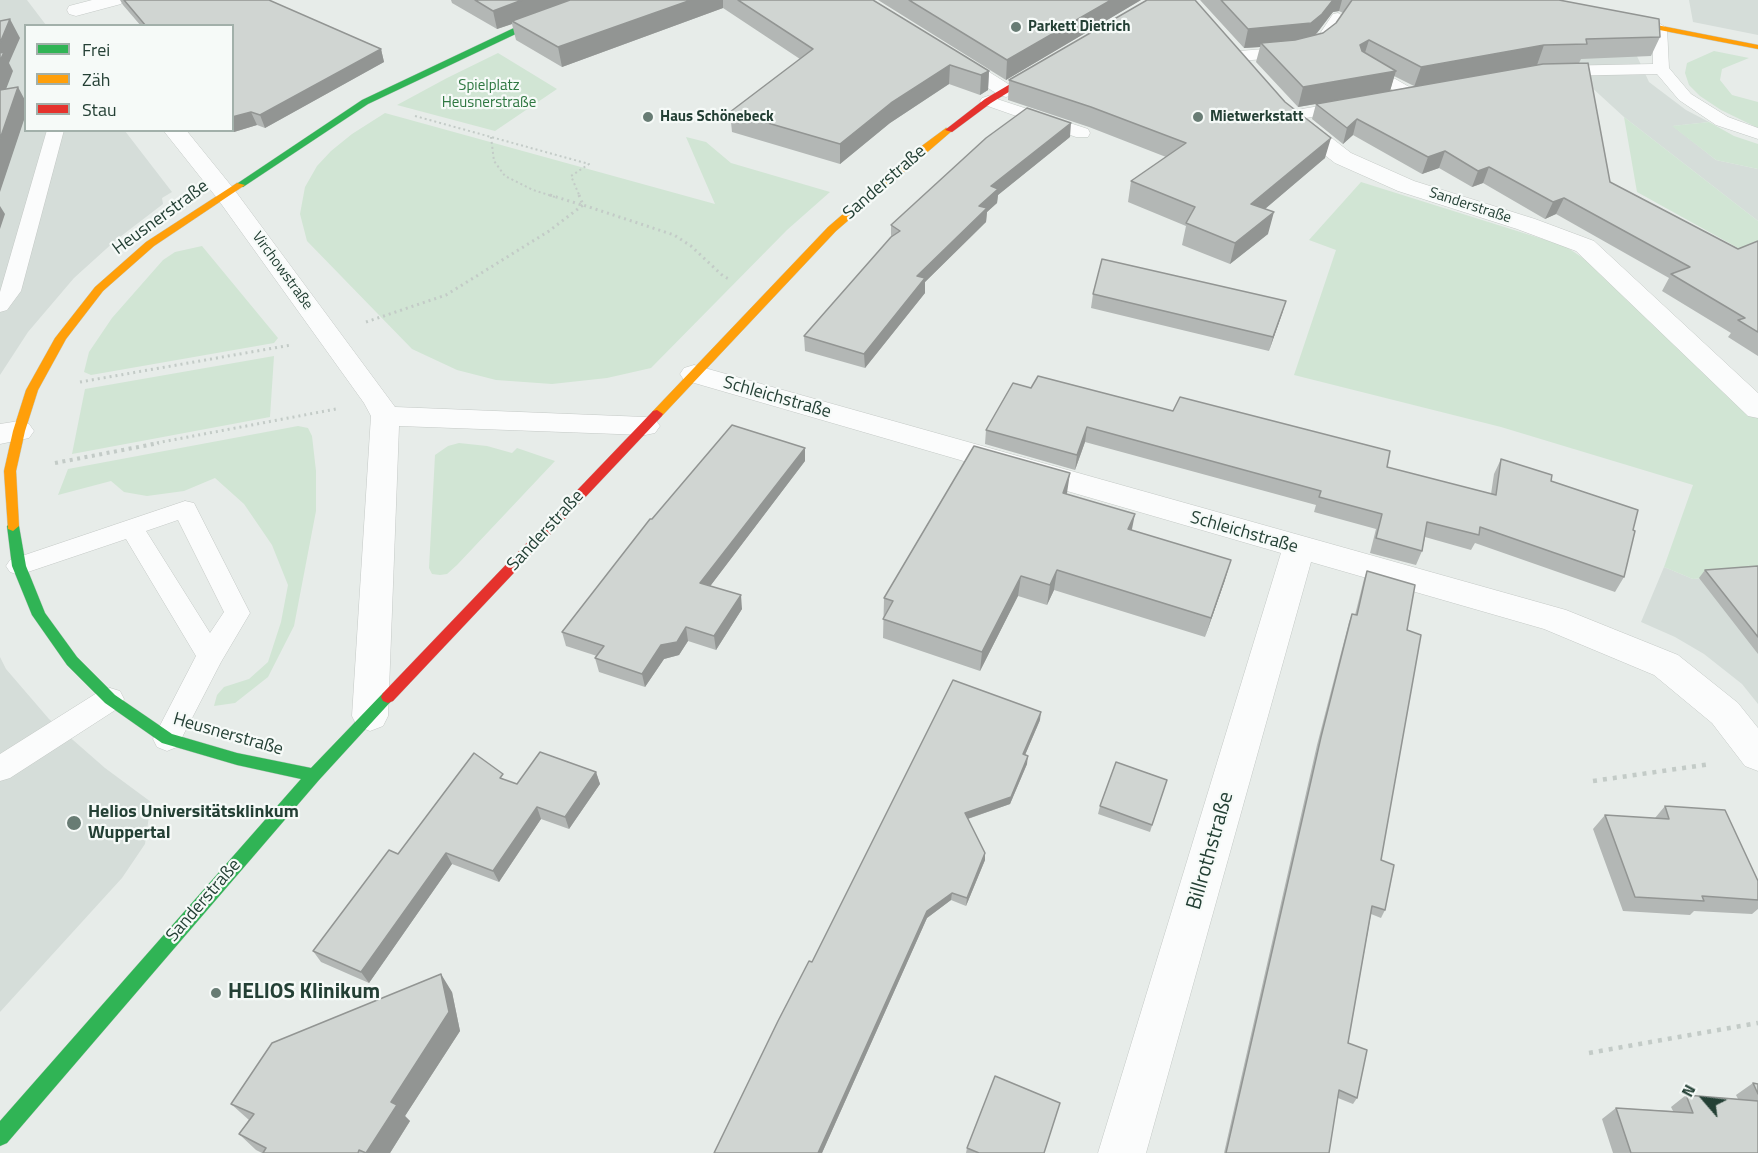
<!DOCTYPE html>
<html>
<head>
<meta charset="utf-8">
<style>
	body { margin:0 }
	#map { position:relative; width:1758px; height:1153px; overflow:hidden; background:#e7ece9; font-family:"Titillium Web",sans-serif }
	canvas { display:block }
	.legend { position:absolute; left:24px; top:24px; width:210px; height:108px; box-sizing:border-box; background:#f6faf8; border:2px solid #a2b0aa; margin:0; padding:8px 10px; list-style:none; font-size:18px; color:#244035 }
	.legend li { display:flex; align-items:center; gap:12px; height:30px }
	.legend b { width:30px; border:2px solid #a2b0aa }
	.north { position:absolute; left:1674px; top:1069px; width:60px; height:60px; -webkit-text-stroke:4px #f6faf8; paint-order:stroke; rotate:298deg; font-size:16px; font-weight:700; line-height:24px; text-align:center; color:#244035 }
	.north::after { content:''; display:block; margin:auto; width:21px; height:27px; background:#244035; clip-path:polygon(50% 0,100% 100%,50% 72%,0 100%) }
</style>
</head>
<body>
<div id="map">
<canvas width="1758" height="1153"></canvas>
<ul class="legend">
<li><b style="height:8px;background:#30b455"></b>Frei</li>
<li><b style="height:8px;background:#ff9f0a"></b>Zäh</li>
<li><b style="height:8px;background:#e5322d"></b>Stau</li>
</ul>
<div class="north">N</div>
</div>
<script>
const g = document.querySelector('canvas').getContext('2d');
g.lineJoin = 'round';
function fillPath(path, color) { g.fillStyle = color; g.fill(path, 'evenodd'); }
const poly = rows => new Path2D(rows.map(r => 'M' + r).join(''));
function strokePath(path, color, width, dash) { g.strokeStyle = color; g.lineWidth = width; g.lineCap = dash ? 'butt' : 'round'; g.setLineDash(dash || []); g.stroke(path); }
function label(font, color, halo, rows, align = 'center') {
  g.font = font + ' "Titillium Web",sans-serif'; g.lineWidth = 4.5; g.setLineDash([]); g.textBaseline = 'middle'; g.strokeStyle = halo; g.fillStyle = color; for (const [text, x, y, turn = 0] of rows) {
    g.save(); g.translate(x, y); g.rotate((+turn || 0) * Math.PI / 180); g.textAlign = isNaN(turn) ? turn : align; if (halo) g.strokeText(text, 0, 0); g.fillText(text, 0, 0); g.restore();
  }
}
const built = poly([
	[0,0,27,0,46,25,26,26,26,130,125,131,172,192,162,198,163,204,116,240,74,278,28,332,0,375],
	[1689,0,1758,0,1758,35,1693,22],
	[1629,39,1649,82,1686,110,1709,122,1673,126,1716,160,1758,169,1758,221,1624,117,1566,64],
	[1664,567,1693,579,1758,573,1758,704,1742,684,1704,654,1675,637,1641,622],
	[0,657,6,669,49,719,105,768,151,802,145,844,122,878,0,1012]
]);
const green = poly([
	[1714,51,1749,58,1722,69,1720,80,1732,95,1758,102,1758,128,1721,110,1700,96,1689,85,1685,73,1687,63],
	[498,53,557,89,495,131,397,105,447,78],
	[385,113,715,204,686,137,706,142,731,163,830,192,787,230,651,368,607,378,552,384,496,380,457,370,412,349,307,241,300,214,305,187,317,166,331,151,352,134],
	[1624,117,1758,221,1758,259,1637,192],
	[1709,122,1734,136,1758,144,1758,169,1716,160,1672,126],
	[1361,182,1565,246,1589,262,1758,405,1758,573,1693,579,1664,567,1693,485,1501,427,1294,375,1336,250,1309,240],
	[202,246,278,338,274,343,91,375,84,372,89,352,112,318,163,260,175,252],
	[274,356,270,417,72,454,85,389],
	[298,426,308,428,312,436,316,471,316,511,294,626,268,677,235,703,214,706,217,695,224,687,249,679,268,662,281,622,288,585,272,545,244,504,215,478,184,491,147,496,124,492,111,481,58,495,68,469],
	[459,443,487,446,512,453,517,448,555,461,457,565,447,574,440,575,432,574,429,568,435,455,448,446]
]);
const pathFar3 = poly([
	[415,116,589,164,571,176,580,197],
	[491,137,494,161,505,176,533,190,555,197]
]);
const pathFar2 = poly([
	[550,195,582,205],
	[579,195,583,205,674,235,691,246,723,276,731,280],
	[366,322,446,295,549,231,583,205],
	[80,382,291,345],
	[151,444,336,409]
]);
const pathFar1 = poly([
	[55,463,159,443]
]);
const path = poly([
	[1593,781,1711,764],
	[1589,1053,1758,1023]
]);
const lane = poly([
	[1338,13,1345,17,1329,41,1317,50,1290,57,1239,61,1231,56,1239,51,1290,47,1307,44,1319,35,1333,14,1338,13],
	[1660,24,1667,28,1669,68,1691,94,1728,117,1758,128,1758,139,1716,125,1679,100,1657,74,1556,76,1548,71,1556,66,1653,64,1653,28,1660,24],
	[1364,61,1418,92,1420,95,1418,98,1406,98,1358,69,1356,66,1358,63,1364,61],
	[988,96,1088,129,1090,133,1088,137,1076,137,982,104,980,101,982,98,988,96],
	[1349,101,1355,103,1357,106,1355,109,1290,121,1282,116,1290,111,1349,101],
	[47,130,64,130,21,291,7,310,0,312,0,292,47,130],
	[185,501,194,503,197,509,250,613,221,662,177,747,167,751,157,747,153,739,196,656,126,539,19,575,10,572,6,566,10,560,185,501],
	[178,520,224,612,210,633,146,531,178,520],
	[110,688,120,691,124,699,120,707,10,778,0,781,0,754,100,691,110,688]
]);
const street = poly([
	[92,0,123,0,121,4,76,16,69,14,67,10,69,6,92,0],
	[952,51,959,53,1013,87,1016,91,1013,95,1006,97,999,95,945,61,942,57,945,53,952,51],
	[1294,114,1302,115,1351,153,1414,181,1535,219,1594,241,1758,393,1758,418,1748,416,1576,251,1517,229,1398,191,1335,163,1286,125,1283,120,1286,115,1294,114],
	[163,130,186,130,233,188,395,407,645,417,655,419,660,426,655,433,645,435,399,426,388,716,383,726,370,731,357,726,352,716,371,416,364,403,217,198,163,130],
	[694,365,1566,610,1678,655,1738,703,1758,728,1758,771,1745,766,1712,723,1654,675,1544,629,1311,562,1146,1153,1098,1153,1281,553,684,380,680,374,684,368,694,365],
	[19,421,29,424,34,431,29,438,0,444,0,424,19,421]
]);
const fast = poly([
	[593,0,604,0,522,31,368,104,243,187,235,185,362,100,516,27,593,0],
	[13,521,19,526,26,566,45,613,77,657,115,695,172,734,237,753,311,768,383,693,388,691,393,693,395,697,319,780,7,1143,0,1146,0,1121,301,779,237,765,162,743,105,703,67,665,32,615,12,566,7,526,13,521]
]);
const slow = poly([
	[1616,17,1758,45,1758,49,1613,21,1612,19,1616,17],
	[946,128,953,130,836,231,661,417,653,417,651,414,653,411,828,227,923,145,946,128],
	[237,183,245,185,154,246,103,291,66,339,38,390,25,431,16,471,19,526,13,531,8,529,4,471,13,431,26,390,55,338,95,287,146,242,237,183]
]);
const jam = poly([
	[1044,64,1051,66,991,103,952,132,945,130,985,99,1044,64],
	[657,410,663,414,661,417,393,701,388,703,383,701,381,697,383,693,653,411,657,410]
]);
const wall = poly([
	[120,0,269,0,381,49,384,62,265,128,257,125,234,132,232,130,232,26,141,26,123,5],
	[451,0,873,0,989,71,988,90,980,95,949,84,890,123,840,164,732,132,730,112,800,59,723,8,562,67,516,40,512,24,497,29,452,3],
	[878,0,1141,0,1006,80],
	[1200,0,1559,0,1660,37,1651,56,1581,59,1579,63,1610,182,1738,249,1758,241,1758,356,1728,337,1731,333,1662,291,1669,278,1556,214,1545,219,1483,183,1472,187,1439,168,1422,174,1353,135,1343,144,1312,119,1316,104,1298,107,1256,62,1260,47,1244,48],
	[1339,11,1343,13,1336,23,1323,33,1316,34,1333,12],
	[1394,76,1414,86,1390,91],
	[1009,80,1325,158,1265,209,1268,234,1230,264,1182,245,1186,226,1128,202,1131,181,1166,157,1089,127,1008,100],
	[1070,137,998,195,997,203,987,212,986,222,925,282,925,293,865,368,805,351,804,336,891,237,891,225],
	[1093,294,1286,301,1269,351,1091,308],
	[1031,388,1387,467,1491,494,1494,474,1501,459,1551,481,1633,530,1624,577,1615,592,1475,543,1471,550,1425,537,1422,551,1416,565,1370,553,1376,529,1314,512,1316,505,1085,442,1075,470,985,444,986,430],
	[805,461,710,586,742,609,716,650,688,641,679,655,664,659,645,687,599,672,595,658,597,656,566,646,562,632,652,519],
	[1067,494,1132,530,1225,580,1205,637,1054,590,1047,605,1018,596,980,671,883,638,884,598],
	[1758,566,1758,654,1699,578,1705,570],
	[1367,571,1407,630,1381,860,1385,910,1381,918,1371,914,1348,1043,1357,1098,1353,1104,1338,1098,1329,1153,1224,1153,1317,745,1349,622,1352,614,1355,615,1364,579],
	[1040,720,1025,755,1027,764,1010,804,968,819,985,853,985,860,966,906,951,900,927,918,822,1153,714,1153,812,962],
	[596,772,600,784,569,829,541,819,499,882,452,864,369,983,321,962,313,951,398,854,505,780,517,784],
	[1167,780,1150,832,1098,814,1100,806],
	[1665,806,1758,881,1758,909,1752,914,1694,911,1690,915,1623,911,1593,829,1605,815,1655,818],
	[452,992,460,1031,405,1116,410,1121,390,1153,262,1153,256,1150,239,1134,249,1120,231,1104],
	[1753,1083,1758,1084,1758,1153,1613,1153,1602,1119,1616,1108,1673,1111,1671,1107,1686,1095,1738,1099,1736,1095],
	[967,1148,1044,1153,966,1153]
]);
const shadedWall = poly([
	[522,0,576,0,512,21,512,24,497,29,493,11],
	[691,0,723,0,723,8,562,67,558,47],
	[1111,0,1141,0,1006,80,1007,60],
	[1333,0,1342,0,1339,11,1333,12,1317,33,1306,42,1261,43,1260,47,1244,48,1248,29],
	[10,19,20,38,9,63,13,71,0,105,0,43],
	[1369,40,1363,59,1360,45],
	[1544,45,1537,65,1414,87,1421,67],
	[381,49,384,62,265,128,260,115],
	[950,65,949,84,890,123,840,164,840,144,891,103],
	[989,71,988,90,980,95,981,75],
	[1396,71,1390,91,1298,107,1303,87],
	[18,87,26,102,26,114,0,192,0,139],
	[251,112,257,125,234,132,232,128,232,117],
	[1357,119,1353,135,1343,144,1347,128],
	[1071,123,1070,137,998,195,997,203,987,212,986,222,925,282,925,293,865,368,864,354,917,276,979,206,991,186],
	[1331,138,1325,158,1246,225,1251,204],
	[1445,151,1439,168,1422,174,1428,157],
	[1489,167,1483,183,1472,187,1478,171],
	[1564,198,1556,214,1545,219,1553,202],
	[0,206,5,214,0,229],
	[1274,212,1268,234,1230,264,1235,243],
	[1286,301,1282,314,1269,351,1273,337],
	[1087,427,1085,442,1075,470,1077,455],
	[805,448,805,461,702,597,700,583],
	[1070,473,1067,493,1060,513,1063,493],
	[1135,514,1131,534,1128,529],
	[1231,560,1225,580,1205,637,1211,618],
	[1057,570,1054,590,1047,605,1050,585],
	[1021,576,1018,596,980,671,982,652],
	[741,595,742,609,716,650,714,636],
	[686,627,688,641,679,655,664,659,645,687,642,674,661,645],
	[1041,712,1040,720,1022,762,1023,754],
	[1028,756,1027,764,1010,804,964,820,965,813],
	[596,772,600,784,569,829,565,817],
	[537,807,541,819,499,882,493,871],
	[446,853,452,864,369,983,361,972],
	[985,853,985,860,966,906,967,898],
	[952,893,951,900,927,918,822,1153,818,1153,927,911],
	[441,974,452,992,460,1031,405,1116,410,1121,390,1153,366,1153,391,1102]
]);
const building = poly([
	[124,0,269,0,381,49,260,115,251,112,232,117,232,26,146,26,124,0],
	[475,0,522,0,493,11,475,0],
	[570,0,691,0,558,47,512,21,570,0],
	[738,0,873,0,989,71,981,75,950,65,891,103,840,144,730,112,813,49,738,0],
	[909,0,1111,0,1007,60,909,0],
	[1147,0,1195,0,1285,102,1331,138,1251,204,1274,212,1235,243,1186,223,1195,207,1131,181,1186,143,1091,107,1009,80,1147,0],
	[1221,0,1333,0,1322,14,1311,23,1248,29,1221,0],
	[1352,0,1559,0,1659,19,1660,37,1586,39,1587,44,1544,45,1421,67,1369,40,1360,45,1362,51,1396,71,1303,87,1261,43,1295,40,1323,33,1336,23,1352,0],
	[10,19,0,43,0,21,10,19],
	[4,52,0,61,0,53,4,52],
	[1588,63,1610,182,1738,249,1758,241,1758,332,1738,320,1745,318,1671,274,1690,267,1564,198,1553,202,1489,167,1478,171,1445,151,1428,157,1357,119,1347,128,1316,104,1543,64,1588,63],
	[18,87,0,139,0,90,18,87],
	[1027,108,1071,123,991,186,998,189,979,206,987,208,917,276,925,278,864,354,804,336,891,237,900,231,891,225,986,138,1027,108],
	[1102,259,1286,301,1273,337,1093,294,1102,259],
	[1038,376,1173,411,1180,397,1390,451,1387,467,1496,495,1501,459,1552,475,1551,481,1638,510,1633,530,1635,531,1624,577,1480,527,1479,535,1427,522,1422,551,1376,538,1382,514,1319,497,1321,491,1087,427,1077,455,986,430,1013,383,1031,388,1038,376],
	[732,425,805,448,700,583,741,595,714,636,686,627,677,642,661,645,642,674,595,658,604,646,562,632,650,519,652,519,732,425],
	[974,446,1070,473,1063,493,1135,514,1128,529,1231,560,1211,618,1057,570,1050,585,1021,576,982,652,883,619,893,601,884,598,974,446],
	[1758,566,1758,637,1705,570,1758,566],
	[1367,571,1415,585,1407,630,1421,635,1381,860,1394,865,1385,910,1372,906,1348,1043,1367,1050,1357,1098,1339,1090,1329,1153,1226,1153,1321,737,1352,614,1357,615,1367,571],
	[953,680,1041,712,1023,754,1028,756,1011,797,965,813,985,853,967,898,952,893,927,911,818,1153,714,1153,778,1021,809,961,812,962,953,680],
	[540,752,596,772,565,817,537,807,493,871,446,853,361,972,313,951,389,850,398,854,474,753,503,774,500,778,517,784,540,752],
	[1116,762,1167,780,1152,825,1100,806,1116,762],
	[1665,806,1725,810,1758,881,1758,900,1702,896,1704,901,1635,897,1605,815,1669,819,1665,806],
	[441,974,449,1012,391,1102,397,1105,366,1153,359,1150,358,1153,263,1153,266,1148,239,1134,254,1114,231,1104,272,1043,441,974],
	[995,1076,1060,1103,1044,1153,979,1153,967,1148,995,1076],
	[1753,1083,1758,1084,1758,1094,1753,1083],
	[1686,1095,1758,1101,1758,1153,1631,1153,1616,1108,1693,1113,1686,1095]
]);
const markers = [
	[1016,27,6,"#687c74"],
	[648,117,6,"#687c74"],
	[1198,117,6,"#687c74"],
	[74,823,8,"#687c74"],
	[216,993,6,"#687c74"]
];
const farPoinames = [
	["Parkett Dietrich",1028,27],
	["Haus Schönebeck",660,117],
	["Mietwerkstatt",1210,117]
];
const farParknames = [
	["Spielplatz",489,86],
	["Heusnerstraße",489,103]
];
const farStreetnames = [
	["Sanderstraße",1470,206,18],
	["Virchowstraße",282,271,54]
];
const streetNames = [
	["Sanderstraße",885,183,-41],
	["Heusnerstraße",161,218,-36],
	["Schleichstraße",777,398,16],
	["Sanderstraße",546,531,-47],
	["Schleichstraße",1244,533,16],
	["Heusnerstraße",228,735,16],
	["Sanderstraße",204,901,-49]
];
const poiNames = [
	["Helios Universitätsklinkum",88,813],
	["Wuppertal",88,834]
];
const nearStreetnames = [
	["Billrothstraße",1211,851,-74]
];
const nearPoinames = [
	["HELIOS Klinikum",228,993]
];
fillPath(built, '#d5ddd9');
fillPath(green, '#d1e5d4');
strokePath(lane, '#c4c9c6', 1);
strokePath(street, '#c4c9c6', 1);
strokePath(fast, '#c2cac6', 1);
strokePath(slow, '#c2cac6', 1);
strokePath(jam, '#c2cac6', 1);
strokePath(pathFar3, '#c3cbc7', 2, [2, 3]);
strokePath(pathFar2, '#c3cbc7', 3, [2, 4]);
strokePath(pathFar1, '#c3cbc7', 4, [3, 4.5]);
strokePath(path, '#c3cbc7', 4.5, [4, 6]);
fillPath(lane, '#fbfcfc');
fillPath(street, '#fbfcfc');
fillPath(fast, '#30b455');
fillPath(slow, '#ff9f0a');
fillPath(jam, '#e5322d');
fillPath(wall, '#b3b7b5');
fillPath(shadedWall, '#929593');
fillPath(building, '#d0d5d2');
strokePath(building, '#929593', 1.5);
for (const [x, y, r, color] of markers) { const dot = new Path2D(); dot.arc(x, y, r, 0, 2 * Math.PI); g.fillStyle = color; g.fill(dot); strokePath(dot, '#f6faf8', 2); }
label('bold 15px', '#244035', '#f6faf8', farPoinames, 'left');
label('15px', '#2e7741', '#f6faf8', farParknames);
label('15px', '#244035', '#f6faf8', farStreetnames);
label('18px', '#244035', '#f6faf8', streetNames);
label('bold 18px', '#244035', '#f6faf8', poiNames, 'left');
label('21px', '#244035', '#f6faf8', nearStreetnames);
label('bold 21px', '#244035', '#f6faf8', nearPoinames, 'left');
</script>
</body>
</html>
